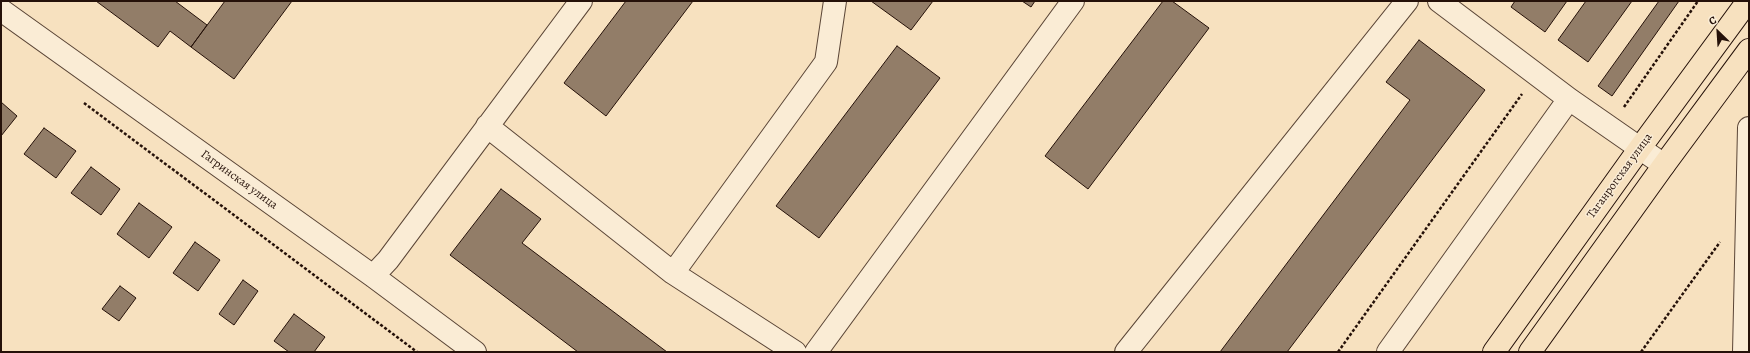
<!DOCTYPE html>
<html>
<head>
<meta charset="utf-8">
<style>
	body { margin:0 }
	#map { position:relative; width:1750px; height:353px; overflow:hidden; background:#f7e1bf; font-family:Alegreya,serif }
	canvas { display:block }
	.frame { position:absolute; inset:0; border:2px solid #251109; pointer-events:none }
	.north { position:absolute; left:1698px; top:12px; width:40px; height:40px; -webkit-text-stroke:3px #faecd5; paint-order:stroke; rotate:335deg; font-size:11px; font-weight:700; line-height:16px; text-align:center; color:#251109 }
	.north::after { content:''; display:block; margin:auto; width:14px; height:18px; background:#251109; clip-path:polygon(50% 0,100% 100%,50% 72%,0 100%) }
</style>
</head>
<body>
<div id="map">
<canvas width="1750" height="353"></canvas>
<div class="frame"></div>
<div class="north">С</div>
</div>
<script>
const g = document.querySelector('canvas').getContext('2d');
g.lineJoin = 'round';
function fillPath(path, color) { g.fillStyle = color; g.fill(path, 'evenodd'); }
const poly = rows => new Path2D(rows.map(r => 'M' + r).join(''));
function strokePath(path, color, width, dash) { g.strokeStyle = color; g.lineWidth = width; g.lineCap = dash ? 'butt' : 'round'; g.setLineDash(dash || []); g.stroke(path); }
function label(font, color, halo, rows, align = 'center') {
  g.font = font + ' Alegreya,serif'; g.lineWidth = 3; g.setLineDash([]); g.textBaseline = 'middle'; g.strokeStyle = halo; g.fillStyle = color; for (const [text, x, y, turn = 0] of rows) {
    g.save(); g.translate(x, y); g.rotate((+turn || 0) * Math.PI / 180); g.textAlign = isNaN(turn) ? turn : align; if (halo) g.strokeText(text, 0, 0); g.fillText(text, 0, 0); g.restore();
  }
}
const building = poly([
	[96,1,175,1,207,25,191,47,170,31,158,47,96,1],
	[225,1,292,1,234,79,191,47,225,1],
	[626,1,693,1,606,116,564,83,626,1],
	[871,1,933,1,911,30,871,1],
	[1022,1,1035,1,1031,7,1022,1],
	[1163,1,1172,1,1209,28,1088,189,1045,156,1163,1],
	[1515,1,1567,1,1545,32,1511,7,1515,1],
	[1586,1,1632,1,1588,62,1558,40,1586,1],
	[1659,1,1679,1,1612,96,1598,86,1659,1],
	[1419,40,1485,90,1287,352,1220,352,1410,100,1386,82,1419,40],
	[897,46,940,78,819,238,776,206,897,46],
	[1,102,17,116,1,136,1,102],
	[44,128,76,151,56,178,24,154,44,128],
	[91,167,120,189,101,215,71,193,91,167],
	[501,189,541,219,522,243,667,352,578,352,450,255,501,189],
	[139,203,172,227,149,258,117,234,139,203],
	[195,242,220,260,198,291,173,273,195,242],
	[243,280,258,291,234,325,219,314,243,280],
	[120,286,136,298,119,321,102,309,120,286],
	[294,314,325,337,314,352,289,352,274,341,294,314]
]);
const path = poly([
	[84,103,417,352],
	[1624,107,1698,1],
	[1338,352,1522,94],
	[1641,352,1720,242]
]);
const minor = poly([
	[1439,1,1569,99,1664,165],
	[1,10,373,276,475,352],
	[487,126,673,273,795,352],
	[673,273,826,62,835,1],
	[373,276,388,260,581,1],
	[816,352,1073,1],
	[1126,352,1407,1],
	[1388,352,1569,99],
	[1744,352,1749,128]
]);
const major = poly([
	[1494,352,1640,148,1748,1],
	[1530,352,1664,165,1749,50]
]);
const streetNames = [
	["Таганрогская улица",1620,176,-54],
	["Гагринская улица",239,180,36]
];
fillPath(building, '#927d68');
strokePath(building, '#251109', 1);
strokePath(minor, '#5a4536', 24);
strokePath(major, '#251109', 24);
strokePath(path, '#251109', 2.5, [3, 2]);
strokePath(minor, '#faecd5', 22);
strokePath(major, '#f7e1bf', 22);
label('12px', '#251109', '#faecd5', streetNames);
</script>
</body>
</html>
